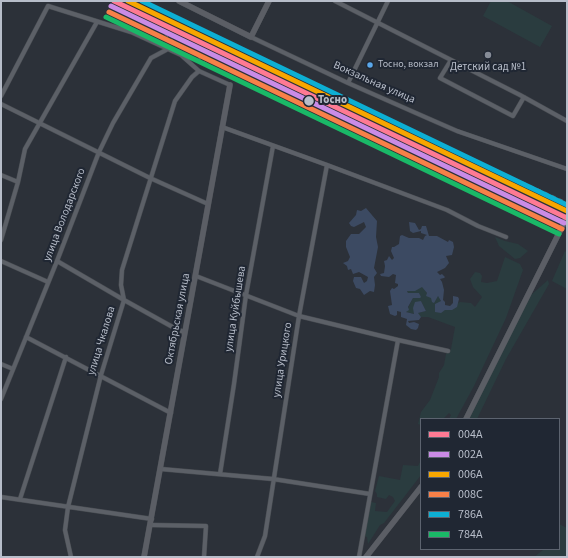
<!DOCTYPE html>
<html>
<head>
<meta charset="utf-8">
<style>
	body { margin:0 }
	#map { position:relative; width:568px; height:558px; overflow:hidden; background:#2c3139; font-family:"Source Sans 3",sans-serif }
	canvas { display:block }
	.frame { position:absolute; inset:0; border:2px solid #b7bdc9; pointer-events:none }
	.legend { position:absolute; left:420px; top:418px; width:140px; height:132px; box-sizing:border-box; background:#202733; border:1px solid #5c636f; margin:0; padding:5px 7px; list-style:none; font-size:12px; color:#b7bdc9 }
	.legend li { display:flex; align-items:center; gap:8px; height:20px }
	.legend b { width:20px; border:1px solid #5c636f }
</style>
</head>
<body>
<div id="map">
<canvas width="568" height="558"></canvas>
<div class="frame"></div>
<ul class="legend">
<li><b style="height:5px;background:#fe7a93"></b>004А</li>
<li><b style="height:5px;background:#ca8be6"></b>002А</li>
<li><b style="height:5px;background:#f7a600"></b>006А</li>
<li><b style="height:5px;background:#f78048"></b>008С</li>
<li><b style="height:5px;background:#0dafd3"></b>786А</li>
<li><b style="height:5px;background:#1ab867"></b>784А</li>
</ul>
</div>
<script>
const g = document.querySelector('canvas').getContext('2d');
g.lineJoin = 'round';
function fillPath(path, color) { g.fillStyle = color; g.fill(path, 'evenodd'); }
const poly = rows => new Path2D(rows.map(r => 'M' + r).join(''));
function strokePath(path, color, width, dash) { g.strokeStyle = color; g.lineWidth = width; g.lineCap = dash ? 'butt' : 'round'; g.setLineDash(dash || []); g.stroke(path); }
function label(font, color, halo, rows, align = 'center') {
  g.font = font + ' "Source Sans 3",sans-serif'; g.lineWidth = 4; g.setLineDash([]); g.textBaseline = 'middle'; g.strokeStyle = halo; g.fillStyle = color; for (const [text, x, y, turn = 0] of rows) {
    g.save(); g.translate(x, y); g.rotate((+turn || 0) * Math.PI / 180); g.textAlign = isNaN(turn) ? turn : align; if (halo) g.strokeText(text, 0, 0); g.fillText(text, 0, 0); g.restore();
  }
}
const green = poly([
	[491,1,507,1,552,26,540,47,483,16],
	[495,237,505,241,518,244,528,251,520,258,515,259,499,246],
	[565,251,567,253,567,289,552,281],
	[505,257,520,264,523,270,506,318,474,386,456,419,449,419,451,415,449,413,443,419,421,419,421,425,418,424,421,412,430,400,439,377,439,373,444,365,446,354,451,349,455,327,428,317,421,317,417,313,426,311,421,301,415,314,406,312,413,298,420,298,419,293,408,293,407,291,422,286,427,293,438,295,441,301,436,307,435,312,445,310,460,302,471,303,475,307,482,297,473,287,470,279,475,272,480,273,482,276,481,282,487,283,497,281],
	[548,280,549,284,506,359,477,419,469,419,481,391,531,295],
	[420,462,421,463,421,475,384,523,380,525,368,544,367,537,364,536,371,502,376,503,375,511,387,512,395,501,393,497,389,495,386,499,377,497,377,494,375,491,379,476,400,480,403,465,418,466],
	[559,524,567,528,567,557,534,557,543,550,542,549,559,549]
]);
const water = poly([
	[366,208,377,221,376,237,378,247,374,268,377,273,374,277,375,285,374,292,370,291,364,295,360,289,356,288,353,281,354,277,361,277,364,283,367,281,368,277,359,272,353,274,351,269,348,270,347,266,343,263,348,261,350,257,346,247,346,241,351,234,359,234,366,227,364,222,354,227,351,226,349,223,356,215,357,210,361,211],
	[409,222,415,223,419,230,421,229,422,226,426,226,429,236,437,236,448,242,449,240,453,242,454,247,452,255,446,256,449,263,445,268,437,272,440,275,442,274,445,277,444,278,440,279,442,282,444,290,443,300,445,302,445,305,450,306,453,303,453,296,458,297,459,299,457,307,452,310,445,310,441,313,435,312,435,304,441,301,438,296,434,303,432,302,431,298,426,296,427,293,422,287,415,291,407,291,408,293,419,293,421,297,420,298,413,298,408,307,409,310,406,312,414,314,413,308,415,302,421,301,426,311,418,313,421,317,419,320,408,321,409,323,414,322,419,324,418,328,416,330,411,329,406,325,407,319,401,317,401,312,397,311,397,315,395,316,390,314,388,306,392,305,390,291,392,288,394,289,398,286,398,284,395,283,396,275,393,274,389,277,381,276,380,274,384,273,385,266,384,261,387,260,389,256,392,260,394,258,391,251,392,247,394,247,399,244,400,236,402,235,409,238,419,238,423,240,425,236,427,235,421,233,421,231,413,233,410,231]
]);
const street = poly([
	[335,1,520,95,567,121],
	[251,37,348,83,425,117,457,131,567,169],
	[451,60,440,78,513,116,524,97],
	[348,83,388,1],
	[1,96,48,6,131,32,181,55,199,71,230,85],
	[1,104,150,178,208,204],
	[222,127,327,165,447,210,478,226,506,237],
	[1,175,18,182],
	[1,240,18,182,25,149,97,22],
	[1,261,48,282],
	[57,261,124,300,178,330,185,332],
	[196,276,299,316,398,340,448,351],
	[26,337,171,413],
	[1,364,13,369],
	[1,399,57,261,99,152,113,123,151,58,166,50],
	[161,469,273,479,370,494],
	[220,474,234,384,246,295,273,146],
	[1,497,152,519],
	[20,499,66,357],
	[151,525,206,526,204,557],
	[71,557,65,530,68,507,101,375,124,300,121,285,122,270,175,101,192,77,199,71],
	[257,557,265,536,299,316,327,165],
	[359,557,398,340]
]);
const secondary = poly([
	[179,1,251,37,269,1],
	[466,419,567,217],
	[144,557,230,85],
	[366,557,421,487]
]);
const rail = poly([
	[158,30,212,67,306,113],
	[523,182,567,202]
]);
const rail1 = poly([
	[114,1,567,218]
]);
const rail2 = poly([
	[111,6,564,223]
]);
const rail3 = poly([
	[128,1,567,211]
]);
const rail4 = poly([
	[109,12,562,229]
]);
const rail5 = poly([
	[142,1,567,205]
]);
const rail6 = poly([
	[106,17,559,234]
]);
const markers = [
	[488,55,4,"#868c97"],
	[370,65,3.5,"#5aa8eb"],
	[309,101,5.5,"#b7bdc9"]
];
const busNames = [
	["Тосно, вокзал",378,65]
];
const poiNames = [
	["Детский сад №1",488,68]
];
const streetNames = [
	["Вокзальная улица",374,83,24],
	["улица Володарского",65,215,-69],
	["улица Куйбышева",236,309,-81],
	["Октябрьская улица",178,319,-79],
	["улица Чкалова",102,341,-73],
	["улица Урицкого",283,360,-81]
];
const stopNames = [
	["Тосно",318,101]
];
fillPath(green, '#2a3c3f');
fillPath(water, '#3c4a62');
strokePath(street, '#484c52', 5);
strokePath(secondary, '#484c52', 6);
strokePath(street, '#5c6067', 4);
strokePath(secondary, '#5b5e65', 5.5);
strokePath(rail, '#5b5e64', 1, [4, 4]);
strokePath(rail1, '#fe7a93', 5);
strokePath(rail2, '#ca8be6', 5);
strokePath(rail3, '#f7a600', 5);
strokePath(rail4, '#f78048', 5);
strokePath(rail5, '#0dafd3', 5);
strokePath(rail6, '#1ab867', 5);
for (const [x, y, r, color] of markers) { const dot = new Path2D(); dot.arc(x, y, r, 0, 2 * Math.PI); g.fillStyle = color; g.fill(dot); strokePath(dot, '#202733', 1.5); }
label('10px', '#b7bdc9', '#202733', busNames, 'left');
label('11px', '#b7bdc9', '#202733', poiNames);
label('11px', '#b7bdc9', '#202733', streetNames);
label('bold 11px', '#b7bdc9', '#202733', stopNames, 'left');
</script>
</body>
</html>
